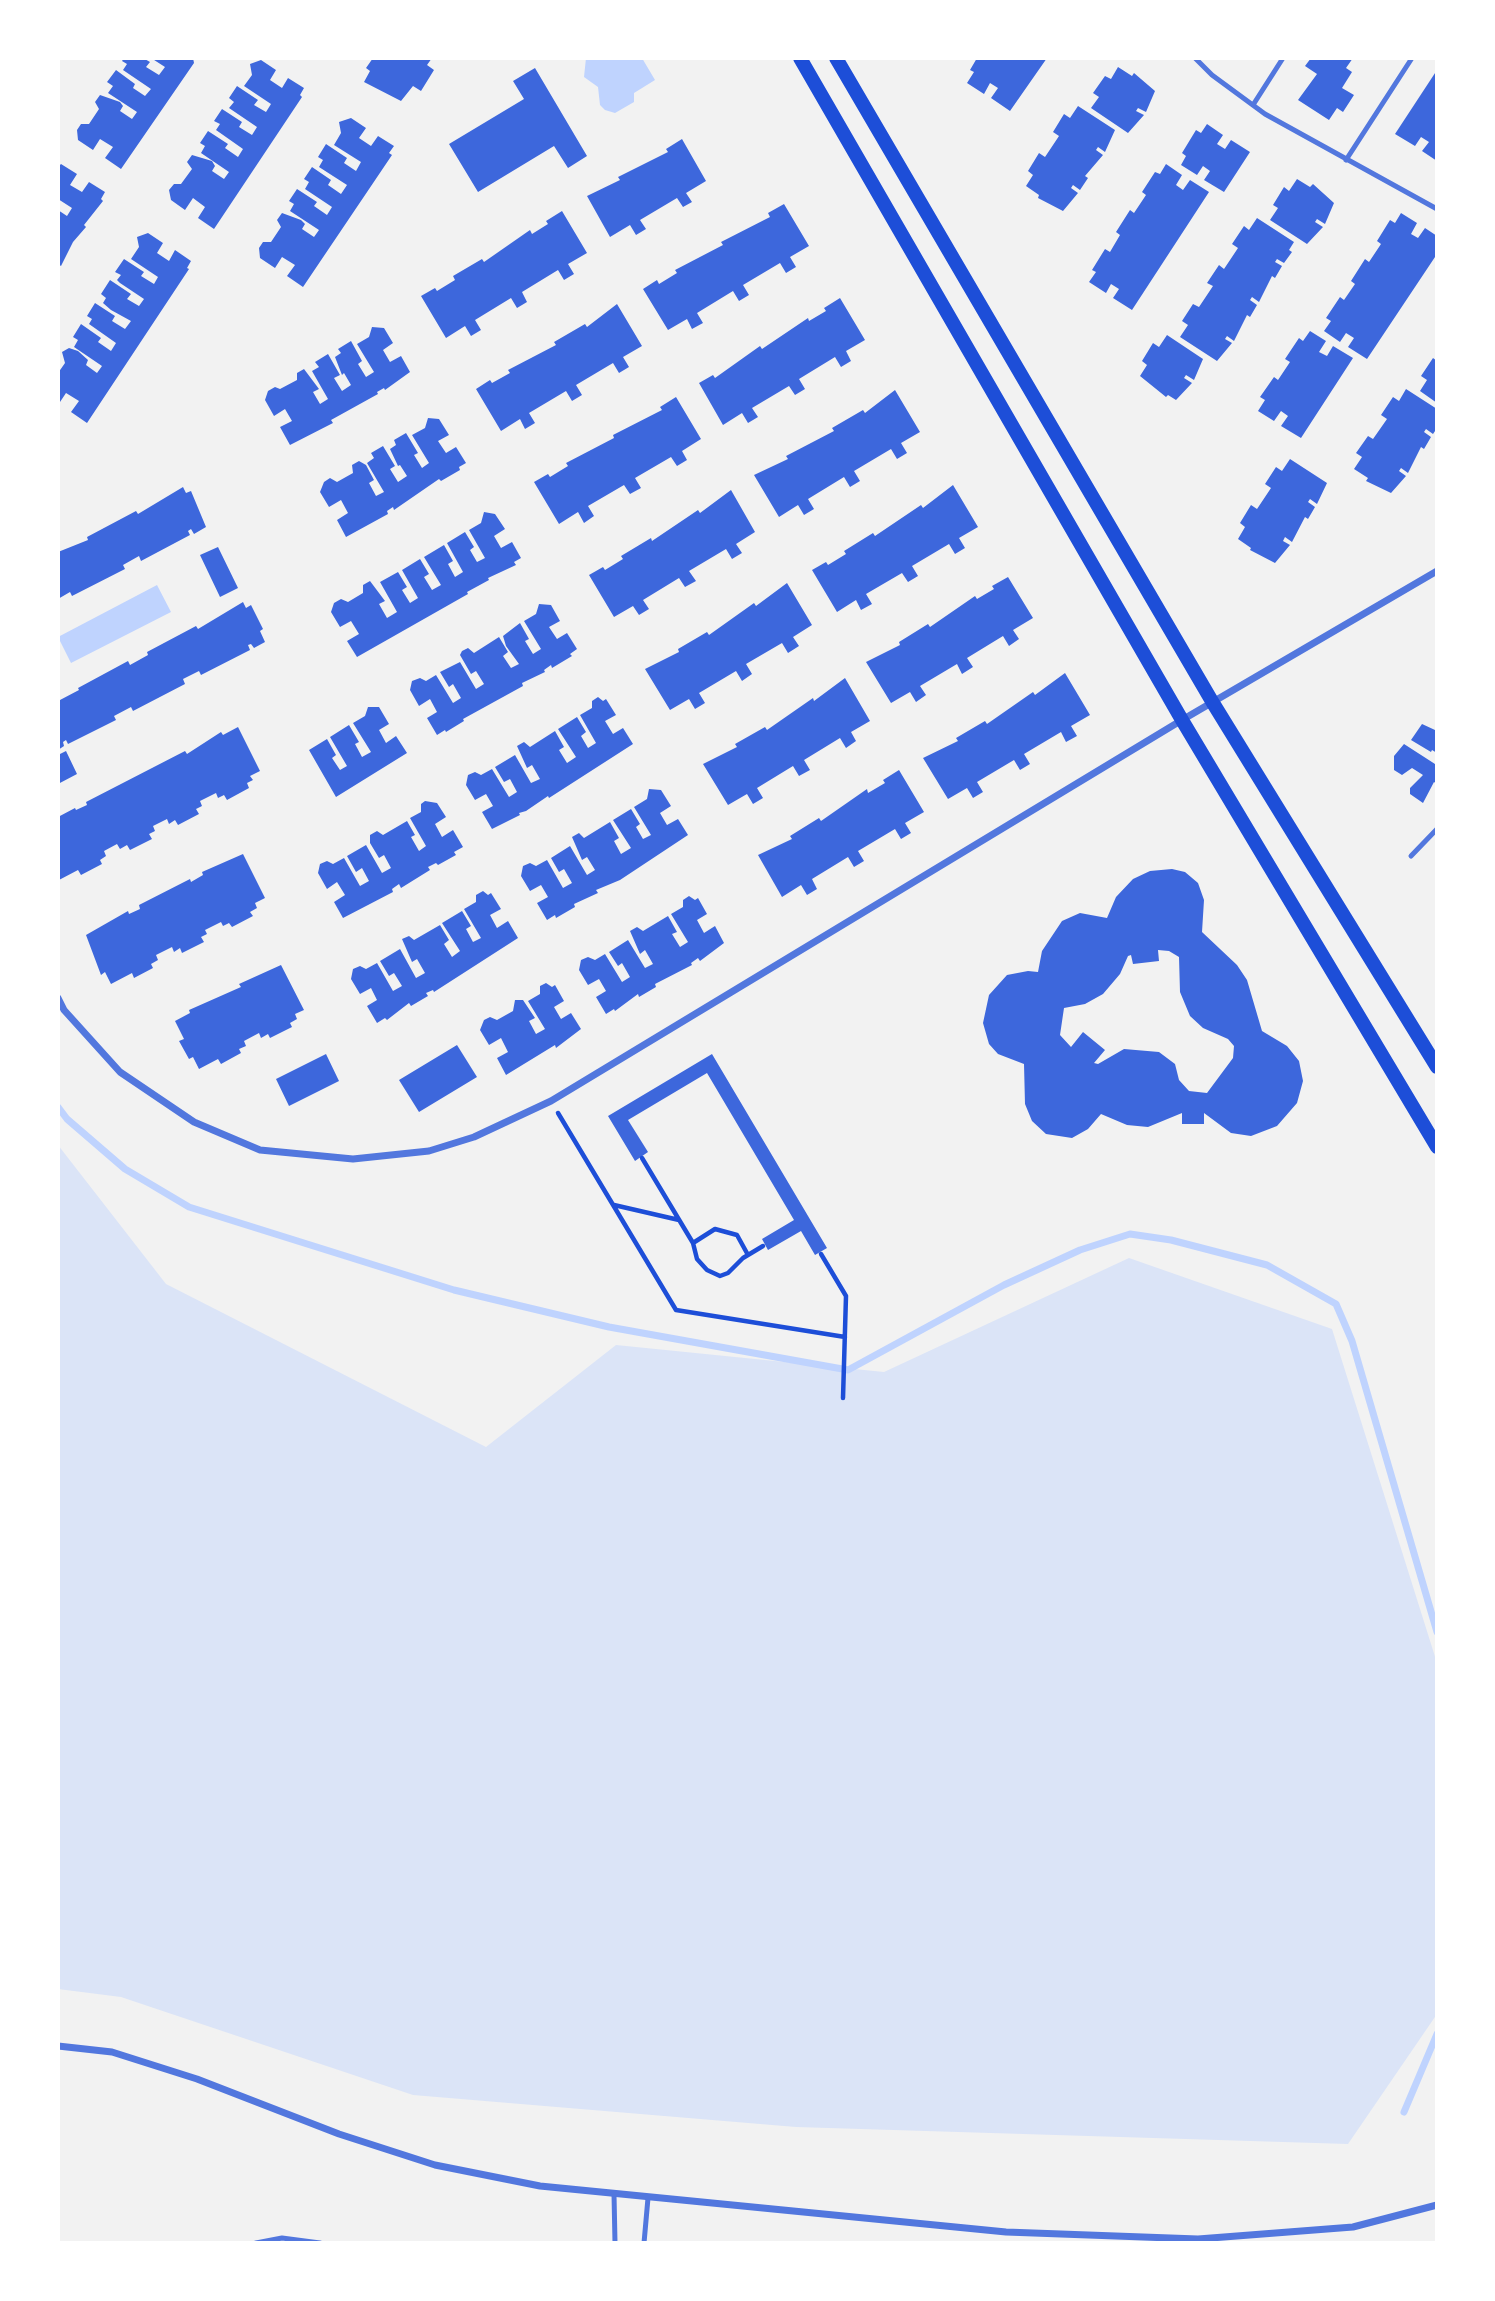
<!DOCTYPE html>
<html>
<head>
<meta charset="utf-8">
<style>
	body { margin:0 }
	#map { position:relative; width:1495px; height:2301px; overflow:hidden; background:#f2f2f2; font-family:"Exo 2",sans-serif }
	canvas { display:block }
	.frame { position:absolute; inset:0; border:60px solid #fff; pointer-events:none }
</style>
</head>
<body>
<div id="map">
<canvas width="1495" height="2301"></canvas>
<div class="frame"></div>
</div>
<script>
const g = document.querySelector('canvas').getContext('2d');
g.lineJoin = 'round';
function fillPath(path, color) { g.fillStyle = color; g.fill(path, 'evenodd'); }
const poly = rows => new Path2D(rows.map(r => 'M' + r).join(''));
function strokePath(path, color, width, dash) { g.strokeStyle = color; g.lineWidth = width; g.lineCap = dash ? 'butt' : 'round'; g.setLineDash(dash || []); g.stroke(path); }
const green = poly([
	[58,1145,166,1284,486,1447,616,1345,884,1372,1129,1258,1332,1329,1437,1663,1437,2014,1348,2144,796,2127,413,2095,121,1997,58,1989]
]);
const water = poly([
	[586,58,642,58,655,80,634,93,634,102,615,113,605,110,600,105,598,87,584,77],
	[157,585,171,612,71,663,58,637]
]);
const stream = poly([
	[58,1107,67,1119,125,1169,189,1207,454,1290,609,1327,848,1370,1004,1285,1080,1250,1130,1234,1171,1240,1267,1265,1336,1304,1352,1341,1437,1632],
	[1404,2112,1437,2034]
]);
const building = poly([
	[124,58,143,58,150,62,146,67,159,75,165,67,151,58,193,58,194,63,121,169,105,158,113,147,100,139,93,150,78,140,77,130,81,124,89,124,99,109,95,102,100,95,120,102,123,106,120,111,132,119,137,112,108,93,113,86,107,82,116,70,135,84,133,88,145,96,151,89,123,70,127,64,122,61],
	[373,58,432,58,427,65,434,70,421,91,413,86,401,101,364,82,370,71,366,68],
	[977,58,1047,58,1010,111,991,98,998,88,990,83,984,94,967,83,974,72,970,70],
	[1311,58,1353,58,1346,68,1352,72,1342,88,1354,95,1343,112,1337,108,1329,120,1298,100,1317,74,1305,66],
	[261,60,276,70,270,80,282,88,288,78,304,88,300,95,302,97,214,229,198,218,205,207,193,198,185,210,171,200,169,190,174,184,181,184,192,169,187,162,192,155,212,161,215,166,212,171,224,179,229,172,201,153,205,146,200,143,208,131,228,144,225,148,238,157,243,149,216,130,220,124,214,121,222,109,242,122,239,127,252,135,257,127,229,108,234,102,229,98,237,86,258,100,254,105,266,112,271,104,244,86,252,75,250,64],
	[1118,67,1132,76,1134,73,1155,91,1146,112,1138,108,1136,111,1144,115,1128,133,1091,108,1099,97,1093,93,1105,76,1111,79],
	[535,68,587,156,568,168,554,146,478,192,449,144,524,99,513,81],
	[1437,70,1437,161,1422,151,1429,142,1421,137,1415,146,1395,134],
	[1078,106,1115,130,1105,152,1098,147,1096,150,1103,155,1085,176,1088,178,1080,190,1073,185,1071,188,1078,193,1063,211,1038,198,1039,195,1026,186,1033,175,1028,171,1039,153,1045,157,1059,136,1053,132,1064,114,1070,118],
	[351,118,366,128,359,138,371,146,378,136,394,146,389,153,392,155,303,287,287,276,295,265,282,257,275,268,260,258,259,248,263,242,271,242,281,227,277,220,282,213,301,220,305,224,302,229,314,237,319,230,290,211,294,204,289,201,297,189,317,202,314,206,327,215,332,207,305,189,309,182,304,179,312,167,331,180,328,185,341,194,347,185,319,167,323,160,318,157,326,144,347,158,344,163,356,171,361,162,334,145,341,133,339,122],
	[1207,124,1223,135,1217,144,1225,149,1231,140,1250,152,1224,192,1204,180,1210,171,1203,166,1197,175,1181,165,1186,156,1182,153,1196,130,1201,133],
	[682,139,706,181,686,193,692,202,683,207,677,198,640,220,646,229,636,235,630,225,610,237,587,196,620,180,618,177,668,152,666,149],
	[61,164,77,174,70,185,82,192,89,182,105,192,101,199,103,201,84,225,86,227,73,242,61,266,58,264,58,210,67,216,72,208,58,199,58,167],
	[1166,164,1182,175,1176,185,1183,190,1190,180,1209,192,1132,310,1113,298,1119,289,1111,284,1106,293,1089,282,1096,272,1092,270,1105,249,1110,252,1120,235,1116,232,1130,210,1134,213,1146,195,1142,192,1155,172,1160,174],
	[1297,179,1310,187,1313,184,1334,203,1325,224,1317,219,1315,222,1323,227,1307,244,1270,220,1278,208,1273,205,1284,187,1289,191],
	[784,204,809,246,790,257,796,267,786,273,780,263,743,285,749,295,739,301,733,291,697,313,703,323,692,329,687,319,668,330,643,289,657,280,659,284,677,273,675,270,723,245,721,242,770,217,768,213],
	[562,211,587,253,568,264,574,274,564,280,558,270,522,292,527,302,517,308,511,298,475,320,481,330,471,336,465,326,446,338,421,296,435,288,437,291,455,280,453,276,482,259,484,262,530,230,532,234,548,224,546,221],
	[1401,213,1417,223,1411,234,1418,238,1425,228,1437,236,1437,254,1367,359,1348,347,1354,338,1346,333,1340,342,1324,331,1331,321,1326,318,1340,297,1344,300,1355,284,1351,281,1365,259,1369,262,1381,244,1377,241,1390,220,1395,223],
	[1257,218,1294,242,1289,250,1292,252,1284,263,1277,259,1275,262,1282,266,1275,278,1272,276,1259,302,1252,297,1250,300,1257,305,1250,317,1247,315,1234,341,1227,336,1225,339,1232,343,1217,361,1180,337,1188,325,1182,321,1193,304,1199,307,1213,286,1207,283,1219,265,1224,269,1238,248,1232,244,1244,226,1249,230],
	[148,233,163,243,157,253,169,261,175,250,191,261,187,268,189,269,87,423,71,412,79,401,66,393,58,405,58,373,65,363,62,352,69,348,78,351,88,360,86,365,97,373,102,366,74,347,78,340,73,337,81,324,101,338,98,342,111,351,116,343,89,324,92,319,87,316,95,303,115,316,112,321,125,329,131,321,111,310,103,303,106,298,101,294,110,280,131,294,127,299,139,306,144,299,120,283,117,280,121,275,115,272,124,259,144,272,141,276,154,284,158,277,131,259,139,247,137,237],
	[840,298,865,340,846,351,851,361,841,367,835,357,799,379,805,389,795,395,789,386,752,408,758,417,748,423,742,413,723,425,699,383,713,375,715,378,760,346,762,349,808,318,809,321,826,311,824,308],
	[617,304,642,346,623,357,629,367,619,373,613,363,576,385,582,395,572,401,566,391,529,413,535,423,525,429,520,419,501,431,476,389,490,380,492,383,510,373,508,370,556,345,554,342,585,324,587,327],
	[372,327,384,328,393,343,383,350,390,362,401,356,410,372,385,390,384,388,377,392,378,394,331,420,333,423,290,445,280,427,292,421,285,409,274,416,265,400,268,391,275,387,280,389,297,380,297,373,304,369,319,389,313,392,320,404,328,399,312,371,319,367,315,362,328,354,340,375,334,378,342,391,351,385,344,373,342,375,335,357,341,353,338,349,351,341,362,361,358,364,366,377,374,372,357,344,369,337],
	[1310,331,1326,341,1319,352,1327,356,1333,346,1353,358,1301,438,1281,426,1288,416,1281,411,1274,421,1258,411,1265,400,1260,397,1274,377,1278,380,1290,362,1285,359,1299,338,1303,341],
	[1167,335,1203,359,1194,380,1186,375,1184,378,1192,383,1176,400,1168,395,1166,397,1140,376,1147,365,1142,361,1153,343,1159,347],
	[1433,358,1437,361,1437,403,1420,391,1427,380,1421,376],
	[1406,389,1437,409,1437,428,1433,434,1426,429,1424,432,1431,437,1424,449,1421,447,1408,473,1401,468,1399,471,1406,476,1391,493,1366,481,1368,478,1354,469,1362,457,1356,453,1368,436,1373,439,1387,419,1381,415,1393,397,1399,401],
	[895,390,920,432,901,443,907,453,897,459,891,449,854,471,860,481,850,487,844,477,808,499,814,509,804,515,798,505,779,517,754,475,788,459,786,456,834,431,832,428,863,410,865,413],
	[676,397,701,439,682,451,687,460,677,466,671,457,635,478,641,488,630,494,624,485,588,506,594,516,584,523,578,512,559,524,534,482,548,474,550,477,568,466,566,463,614,438,613,435,662,410,660,407],
	[428,418,439,419,449,435,438,441,446,453,456,447,466,463,459,467,460,470,441,481,439,479,394,510,393,507,387,511,388,514,346,537,337,520,348,513,341,500,329,507,320,492,324,482,330,478,337,482,353,473,352,465,359,461,366,465,374,480,369,483,376,496,384,492,367,463,374,458,371,453,383,446,395,466,390,469,398,482,407,476,400,465,398,466,390,449,396,445,394,440,406,433,418,453,414,455,422,468,429,463,412,435,425,428],
	[1290,459,1327,483,1317,504,1310,499,1308,502,1315,507,1308,519,1305,517,1292,542,1285,537,1283,541,1290,545,1275,563,1250,550,1251,548,1238,539,1245,527,1240,523,1251,505,1257,509,1271,488,1265,484,1276,467,1282,471],
	[953,485,978,527,959,538,965,548,955,554,949,544,912,566,918,576,908,582,902,573,866,594,872,604,861,610,856,600,837,612,812,570,826,562,828,565,846,554,844,551,873,533,875,536,921,505,923,508],
	[183,487,186,493,191,491,206,527,194,534,191,529,188,531,190,535,141,561,139,556,123,565,125,569,72,596,70,592,58,599,58,552,88,540,87,537,136,511,138,514],
	[731,490,755,532,736,544,742,553,732,559,726,549,689,571,696,581,685,587,679,578,643,600,649,609,639,615,633,606,614,617,589,575,603,567,605,570,623,559,621,556,651,538,652,541,698,510,700,513],
	[484,512,495,514,505,529,494,536,501,548,512,542,521,558,514,562,516,565,488,578,489,580,467,592,468,594,357,657,347,641,359,634,351,621,340,627,331,612,334,603,341,599,348,602,363,593,363,585,370,581,385,601,379,604,387,618,397,612,380,582,398,572,407,587,402,590,410,603,418,598,402,570,420,559,429,574,424,577,432,590,441,585,424,557,444,545,453,561,448,564,455,577,463,572,447,543,465,532,474,547,470,550,477,562,485,558,469,530,481,523],
	[218,547,238,588,220,597,200,555],
	[1008,577,1033,618,1013,630,1019,639,1009,646,1003,636,967,658,973,667,962,674,957,664,920,686,926,695,916,702,910,692,891,703,866,662,900,645,899,642,928,624,930,627,975,596,977,599,994,589,992,586],
	[787,583,812,625,793,637,799,646,788,653,782,643,746,664,752,674,742,681,736,671,699,693,705,703,695,709,689,699,670,710,645,669,679,652,678,649,707,632,709,635,754,603,756,606],
	[243,602,246,608,251,605,263,629,260,631,265,642,254,648,251,644,248,645,250,650,201,675,199,671,183,679,185,684,133,711,131,707,114,716,116,720,68,744,66,740,63,742,64,746,58,750,58,695,60,700,79,690,78,688,128,661,130,665,148,655,147,652,196,626,198,629],
	[539,604,551,605,560,621,549,627,557,639,567,633,577,649,570,654,572,656,552,668,551,665,544,670,545,672,522,683,523,686,463,719,464,721,446,732,445,730,437,735,427,718,437,712,430,699,419,706,410,690,412,681,420,678,426,681,436,675,453,703,461,698,453,684,449,687,440,672,460,662,476,689,484,684,476,671,471,674,460,655,462,651,468,648,474,653,499,637,508,652,503,656,511,668,519,664,506,646,503,636,520,623,529,639,525,641,533,654,541,649,524,621,536,614],
	[1065,673,1090,715,1071,726,1077,736,1066,742,1061,732,1024,754,1030,764,1020,770,1014,760,977,782,983,792,973,798,967,788,948,799,923,758,958,741,956,738,985,721,987,724,1033,692,1035,695],
	[845,678,870,721,851,732,856,741,846,748,840,738,804,760,810,770,799,776,793,766,757,788,763,798,753,804,747,794,728,805,703,764,737,747,735,744,765,727,767,730,813,698,814,701],
	[598,697,603,701,606,699,616,715,605,721,613,734,623,728,633,744,549,798,548,796,526,811,519,813,520,815,492,829,482,812,493,806,486,794,475,800,466,785,468,775,475,772,481,775,492,769,509,797,517,792,510,779,504,782,495,767,515,755,531,783,540,779,532,765,527,768,517,746,524,742,530,747,555,731,564,747,559,750,567,763,576,757,558,729,577,717,586,732,581,736,588,748,596,743,580,715,592,708,592,701],
	[368,707,379,707,389,724,379,730,386,743,396,736,407,753,336,797,309,750,327,739,336,755,332,758,340,770,347,766,330,737,349,725,359,742,355,744,362,757,371,752,353,723,365,716],
	[1422,724,1435,730,1437,726,1437,753,1432,750,1431,752,1411,740],
	[238,727,260,771,250,776,253,780,247,783,249,788,227,800,224,795,218,798,216,793,200,801,202,806,196,809,199,814,178,825,175,820,169,824,167,819,153,826,155,831,149,834,152,839,130,850,127,845,120,849,117,844,104,851,106,856,100,860,102,864,81,875,78,870,59,880,58,817,75,808,76,810,87,805,86,802,185,751,187,754,221,732,223,735],
	[1404,744,1435,764,1437,761,1437,784,1434,782,1423,803,1410,794,1410,788,1423,775,1412,768,1402,775,1394,770,1394,756],
	[66,751,77,774,58,784,58,755],
	[899,770,924,812,905,823,911,833,901,839,895,829,858,851,864,861,854,867,848,857,812,879,817,889,807,895,801,885,782,897,758,855,792,839,790,836,819,818,821,821,867,789,868,793,885,783,883,780],
	[649,789,661,790,671,806,660,813,667,825,678,819,688,835,620,880,596,890,598,893,574,904,575,907,556,918,555,915,547,920,537,903,548,897,541,885,530,891,521,876,523,866,530,863,536,866,547,860,563,888,572,883,564,869,559,872,551,858,570,846,587,875,595,870,587,857,582,860,572,837,579,833,584,838,610,822,619,838,614,841,621,854,631,848,613,820,631,809,640,824,636,827,643,839,651,835,634,807,647,799],
	[425,801,437,803,446,817,435,824,442,837,453,830,463,847,454,852,456,855,438,865,436,863,428,867,430,870,401,888,399,884,392,889,393,892,343,918,334,902,345,895,337,882,327,889,318,873,320,864,327,861,333,864,344,858,360,886,369,881,362,868,356,872,347,856,366,845,382,873,391,868,384,855,379,858,370,843,370,835,377,831,383,835,407,821,415,835,411,837,419,851,426,846,410,818,421,812,421,804],
	[243,854,265,898,255,903,257,908,250,912,253,916,232,927,229,923,223,926,221,922,205,930,207,934,201,937,204,942,182,953,180,948,174,952,172,947,156,955,158,960,151,964,153,968,134,978,132,973,111,984,105,972,101,975,86,935,128,911,129,914,140,909,139,905,190,879,191,882,203,875,202,872],
	[1172,869,1185,872,1198,883,1204,900,1202,932,1237,965,1247,980,1262,1031,1287,1046,1299,1061,1303,1081,1297,1103,1277,1126,1251,1136,1231,1133,1204,1113,1204,1124,1182,1124,1182,1113,1148,1127,1127,1125,1101,1114,1088,1129,1072,1138,1046,1134,1032,1121,1025,1104,1024,1064,998,1054,989,1044,983,1023,989,995,1007,975,1028,971,1038,972,1042,951,1062,921,1080,913,1107,918,1116,897,1133,879,1150,871],
	[1158,950,1169,951,1179,957,1180,992,1190,1016,1203,1028,1228,1039,1234,1046,1233,1058,1207,1093,1189,1091,1179,1080,1175,1064,1159,1052,1124,1049,1098,1064,1094,1063,1105,1050,1083,1032,1071,1047,1060,1035,1064,1008,1085,1004,1103,994,1120,974,1128,956,1131,955,1133,964,1159,961],
	[483,891,488,895,491,893,501,909,490,915,497,928,508,921,518,938,434,992,433,990,426,993,428,996,411,1006,409,1003,387,1020,385,1018,377,1023,367,1006,377,1000,371,988,360,994,351,979,353,969,360,966,366,969,377,963,393,991,402,986,394,973,389,976,380,961,400,949,416,978,425,973,417,959,412,962,402,939,409,936,414,940,440,925,449,940,444,944,452,957,460,951,442,923,462,911,471,926,466,929,473,942,481,938,464,909,476,902,476,895],
	[689,896,695,900,698,898,707,914,697,920,704,933,715,926,724,943,700,961,698,958,691,963,692,965,655,984,656,987,639,997,638,994,615,1011,614,1009,606,1014,596,997,606,991,599,979,588,985,579,970,581,960,588,957,595,960,605,954,622,982,630,977,622,963,618,966,609,952,628,940,645,968,653,964,645,950,640,954,630,931,637,927,643,931,668,916,677,932,672,934,680,947,688,942,671,914,683,907,683,900],
	[281,965,304,1010,295,1014,297,1019,290,1023,292,1027,270,1038,268,1034,261,1038,259,1033,244,1041,246,1046,239,1049,241,1053,221,1064,218,1059,199,1069,193,1057,189,1059,179,1041,184,1039,175,1021,190,1013,189,1010,241,987,239,984],
	[546,983,552,987,555,985,564,1001,554,1007,561,1019,571,1013,581,1029,556,1048,555,1045,506,1075,497,1058,508,1052,501,1038,489,1045,480,1030,484,1020,490,1017,497,1020,513,1011,515,1000,523,1000,535,1018,529,1021,536,1034,545,1029,528,1001,540,994,540,986],
	[457,1045,477,1077,419,1112,399,1080],
	[326,1054,339,1081,289,1106,276,1079],
	[712,1054,827,1248,815,1255,801,1231,768,1250,762,1239,794,1220,707,1073,628,1120,648,1152,635,1161,608,1116]
]);
const path = poly([
	[558,1113,676,1310,845,1337],
	[642,1158,693,1243,697,1259,707,1270,720,1276,728,1273,743,1258,763,1246],
	[614,1205,679,1220],
	[693,1243,715,1229,737,1235,748,1255],
	[821,1254,846,1296,843,1398]
]);
const service = poly([
	[1195,58,1212,75,1265,114,1437,209],
	[1253,105,1283,58],
	[1346,160,1412,58],
	[1411,856,1437,829],
	[614,2194,615,2243],
	[256,2243,282,2238,320,2243],
	[644,2243,648,2198]
]);
const minor = poly([
	[58,998,64,1010,120,1072,194,1122,260,1150,353,1159,429,1151,474,1137,551,1101,1182,720,1437,571],
	[58,2046,112,2052,197,2079,339,2134,435,2165,540,2186,1006,2232,1198,2239,1353,2227,1437,2205]
]);
const secondary = poly([
	[800,58,1182,720,1437,1147],
	[836,58,1213,703,1437,1067]
]);
fillPath(green, '#dbe4f7');
fillPath(water, '#bfd3fe');
strokePath(stream, '#bfd3fe', 7);
fillPath(building, '#3d67dc');
strokePath(path, '#1d4ed8', 4.5);
strokePath(service, '#5277de', 5);
strokePath(minor, '#5277de', 7);
strokePath(secondary, '#1d4ed8', 14);
</script>
</body>
</html>
